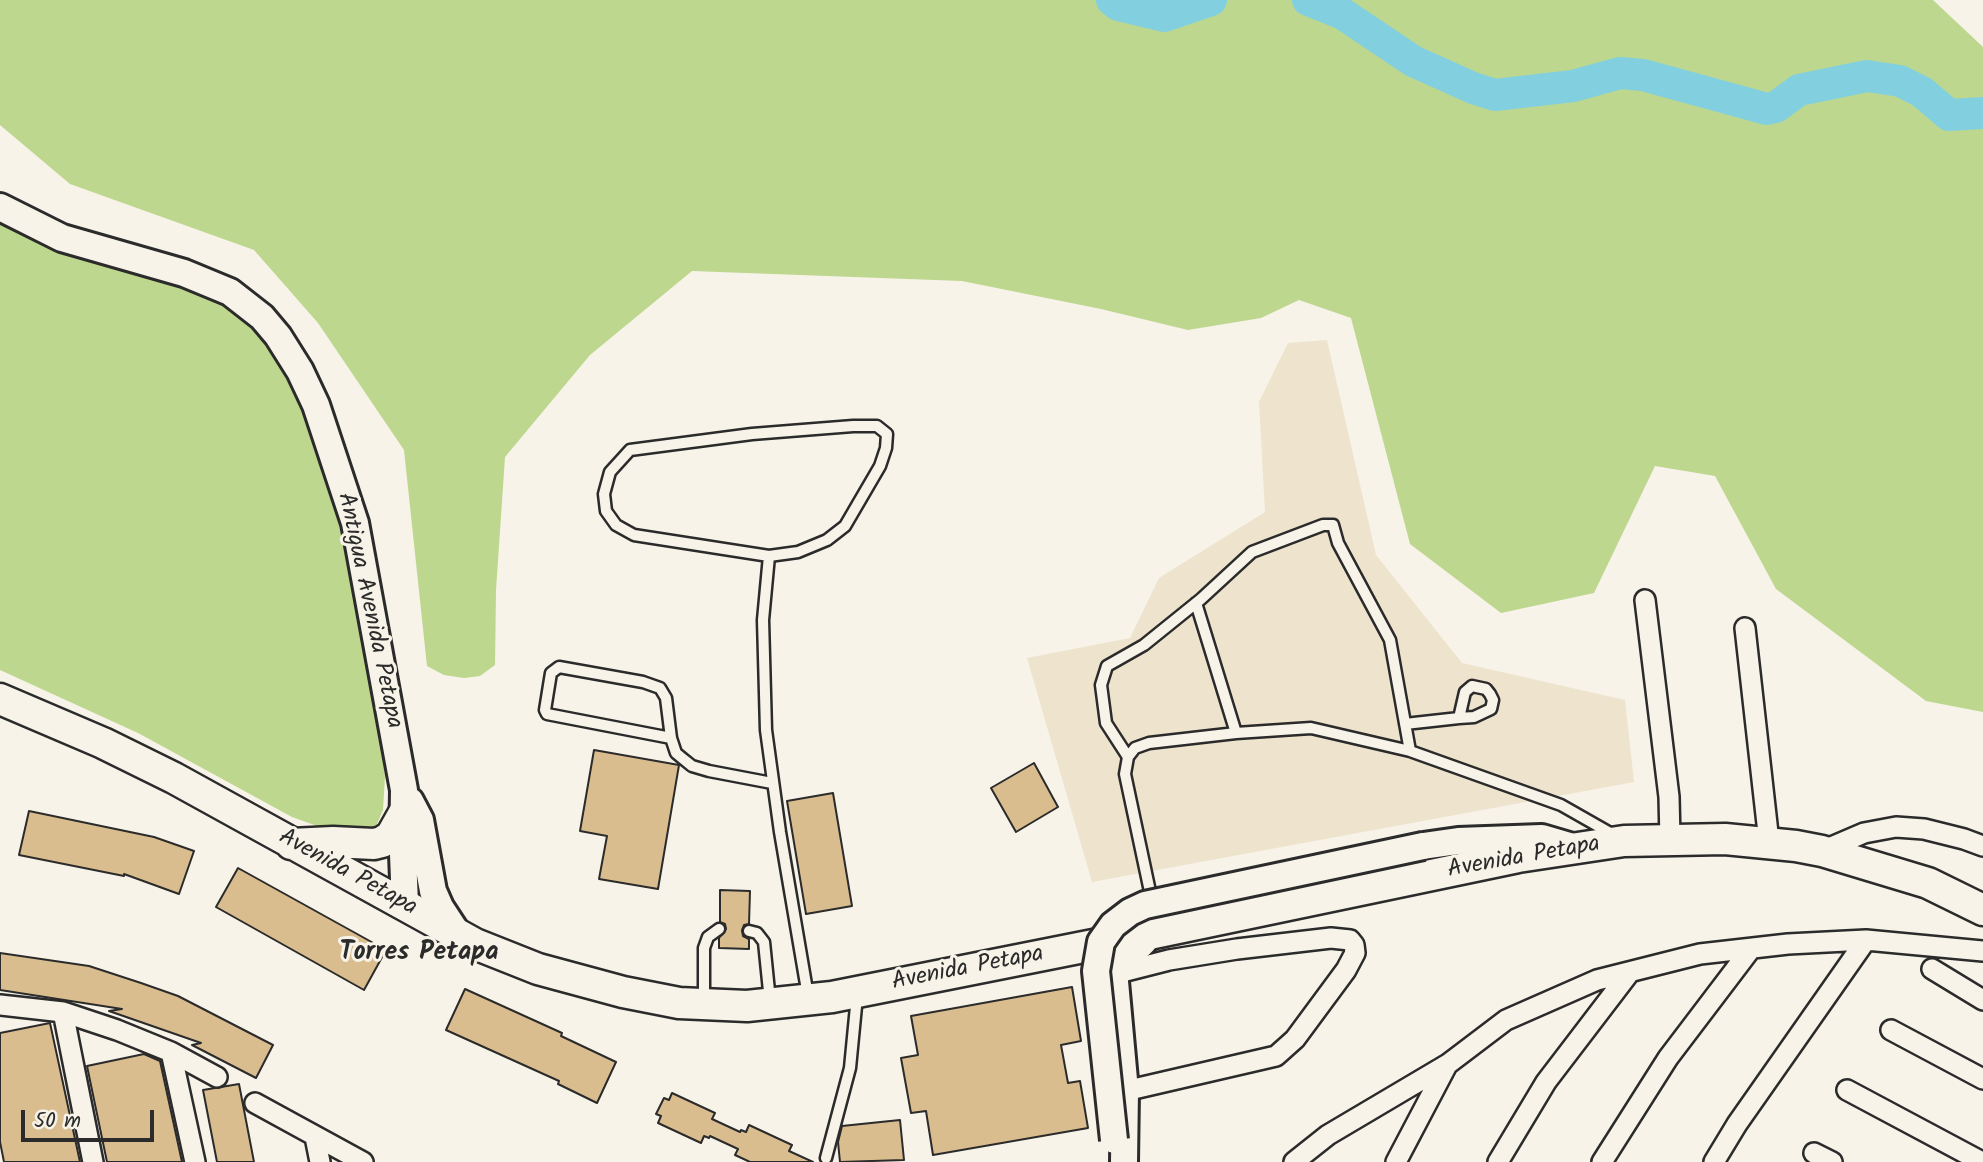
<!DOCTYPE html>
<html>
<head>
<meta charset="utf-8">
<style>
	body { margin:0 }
	#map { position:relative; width:1983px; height:1162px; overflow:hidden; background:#f7f3e8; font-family:Kalam,sans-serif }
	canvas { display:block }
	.scale { position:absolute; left:21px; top:1110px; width:133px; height:32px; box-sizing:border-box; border:4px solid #2b2b2b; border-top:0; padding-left:9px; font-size:21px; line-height:24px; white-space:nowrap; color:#2b2b2b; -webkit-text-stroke:5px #f7f3e8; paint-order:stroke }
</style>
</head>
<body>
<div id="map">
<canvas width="1983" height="1162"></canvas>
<div class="scale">50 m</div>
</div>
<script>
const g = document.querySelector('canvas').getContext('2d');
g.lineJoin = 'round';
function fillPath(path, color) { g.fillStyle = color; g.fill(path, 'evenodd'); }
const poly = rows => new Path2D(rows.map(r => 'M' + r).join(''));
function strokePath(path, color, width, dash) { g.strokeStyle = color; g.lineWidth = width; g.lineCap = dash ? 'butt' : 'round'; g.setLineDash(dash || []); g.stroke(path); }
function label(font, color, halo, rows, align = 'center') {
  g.font = font + ' Kalam,sans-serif'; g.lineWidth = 6; g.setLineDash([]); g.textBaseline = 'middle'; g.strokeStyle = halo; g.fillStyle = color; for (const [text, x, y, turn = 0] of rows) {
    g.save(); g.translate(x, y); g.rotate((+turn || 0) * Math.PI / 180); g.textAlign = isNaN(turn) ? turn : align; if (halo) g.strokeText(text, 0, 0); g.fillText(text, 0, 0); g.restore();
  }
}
const built = poly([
	[1327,340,1376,555,1462,663,1625,700,1634,782,1092,882,1027,658,1130,638,1159,578,1265,512,1259,402,1288,343]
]);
const green = poly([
	[0,0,1933,0,1983,47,1983,712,1926,701,1776,589,1715,476,1655,466,1594,593,1501,613,1410,544,1351,318,1299,300,1261,318,1188,330,1101,309,962,281,692,271,590,355,505,457,496,590,495,665,480,676,464,678,444,675,427,666,404,450,318,323,254,250,70,184,0,125],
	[0,207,184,273,278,336,345,531,379,731,385,776,383,810,377,824,368,833,334,832,292,817,138,733,0,670]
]);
const river = poly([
	[1112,0,1118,5,1164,16,1211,0],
	[1308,0,1343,14,1413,61,1473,88,1495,95,1573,86,1620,73,1643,75,1767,109,1776,107,1799,90,1867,76,1900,81,1922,92,1949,115,1983,113]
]);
const building = poly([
	[594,750,679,765,658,889,599,879,607,836,580,831,594,750],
	[1034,763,1058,807,1016,832,991,788,1034,763],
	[833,793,852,906,806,914,787,801,833,793],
	[29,811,154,837,194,851,179,894,124,874,124,876,19,855,29,811],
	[238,868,386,950,364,990,216,907,238,868],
	[720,890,750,891,749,924,744,925,742,930,743,936,749,939,749,949,719,948,719,938,726,929,725,924,720,922,720,890],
	[0,953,89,966,141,983,178,996,273,1045,256,1078,192,1045,201,1043,109,1011,122,1009,0,990,0,953],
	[1072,987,1081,1041,1061,1045,1068,1083,1080,1081,1088,1128,933,1155,926,1111,911,1113,901,1058,918,1055,911,1016,1072,987],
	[465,989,562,1033,561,1036,616,1062,597,1103,558,1084,559,1081,446,1030,465,989],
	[50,1023,80,1162,4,1162,0,1142,0,1033,50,1023],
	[144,1054,160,1061,182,1162,107,1162,87,1066,144,1054],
	[239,1084,254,1162,217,1162,203,1090,239,1084],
	[672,1093,715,1113,712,1119,740,1132,741,1130,746,1132,749,1125,792,1145,789,1151,813,1162,750,1162,735,1155,738,1149,710,1136,709,1138,704,1136,701,1143,658,1123,661,1116,656,1114,664,1098,669,1100,672,1093],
	[900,1120,904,1160,840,1162,838,1142,842,1126,900,1120]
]);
const service = poly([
	[853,426,877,426,887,434,886,448,880,466,845,526,827,540,798,552,769,556,634,535,616,525,606,511,604,494,610,472,630,450,752,434,853,426],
	[769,556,763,620,766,730,780,832,808,996],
	[1196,603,1236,733],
	[1405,724,1459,718,1474,717,1491,709,1493,700,1490,694,1486,689,1472,686,1465,692,1459,718],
	[671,738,547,714,545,710,551,673,559,667,643,682,660,688,666,698,671,738,676,753,682,758,692,766,709,771,772,783],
	[1128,757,1106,723,1101,685,1107,666,1144,645,1201,599,1252,552,1323,525,1333,525,1338,543,1390,640,1410,751],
	[1152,901,1125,774,1128,757,1135,748,1149,743,1236,733,1311,728,1410,751,1561,805,1612,834],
	[749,931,757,933,764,942,770,1001],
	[704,999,704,948,708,937,719,929],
	[826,1158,850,1068,857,996]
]);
const minor = poly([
	[1645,600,1669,797,1670,839],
	[1745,628,1769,842],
	[1822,851,1864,833,1896,827,1924,829,1964,839,1983,846],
	[1932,969,1983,1000],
	[1114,974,1169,960,1237,949,1331,938,1350,940,1354,945,1355,953,1346,970,1295,1039,1276,1056,1125,1091],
	[0,1005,63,1012,117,1030,171,1052,217,1077],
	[63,1012,93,1162],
	[1891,1030,1983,1079],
	[171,1052,195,1162],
	[1847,1090,1982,1162],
	[255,1103,363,1162],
	[315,1137,320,1162],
	[1814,1153,1832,1162],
	[1294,1162,1328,1135,1448,1064,1506,1020,1597,980,1700,954,1788,944,1866,940,1983,951],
	[1396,1162,1447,1065],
	[1498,1162,1546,1082,1630,972],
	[1602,1162,1668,1058,1750,950],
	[1714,1162,1737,1124,1866,940]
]);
const secondary = poly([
	[0,207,62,238,184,273,230,292,262,317,278,336,300,371,316,405,355,523,404,790,403,854,405,905],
	[410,801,420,820,433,891,440,907,459,936],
	[1423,846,1458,841,1542,838,1576,848],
	[1124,1162,1125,1091,1113,960,1115,953,1120,950,1139,946,1144,941]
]);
const primary = poly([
	[0,699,103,743,174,778,475,944,538,969,623,992,679,1003,747,1006,832,997,1154,933,1518,857,1624,841,1725,839,1796,846,1822,851,1928,883,1983,910],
	[291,844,333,842,374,844,382,842,391,836,404,813]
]);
const secondaryBridge = poly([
	[1114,1140,1096,971,1101,942,1113,925,1130,912,1145,905,1423,846]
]);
const streetNames = [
	["Antigua Avenida Petapa",368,611,78],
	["Avenida Petapa",1524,859,-10],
	["Avenida Petapa",347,874,29],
	["Avenida Petapa",968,970,-11]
];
const neighbourhoodNames = [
	["Torres Petapa",419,955]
];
fillPath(built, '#eee3cd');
fillPath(green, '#bdd78e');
strokePath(river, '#82d0df', 32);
fillPath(building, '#dabd8f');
strokePath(building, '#2b2b2b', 2);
strokePath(service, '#2b2b2b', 15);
strokePath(minor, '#2b2b2b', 24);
strokePath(secondary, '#2b2b2b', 32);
strokePath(primary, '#2b2b2b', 35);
strokePath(service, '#f7f3e8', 10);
strokePath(minor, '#f7f3e8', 19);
strokePath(secondary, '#f7f3e8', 26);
strokePath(primary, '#f7f3e8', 30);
strokePath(secondaryBridge, '#2b2b2b', 32, []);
strokePath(secondaryBridge, '#f7f3e8', 26);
label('24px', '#2b2b2b', '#f7f3e8', streetNames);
label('bold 26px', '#2b2b2b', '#f7f3e8', neighbourhoodNames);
</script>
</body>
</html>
